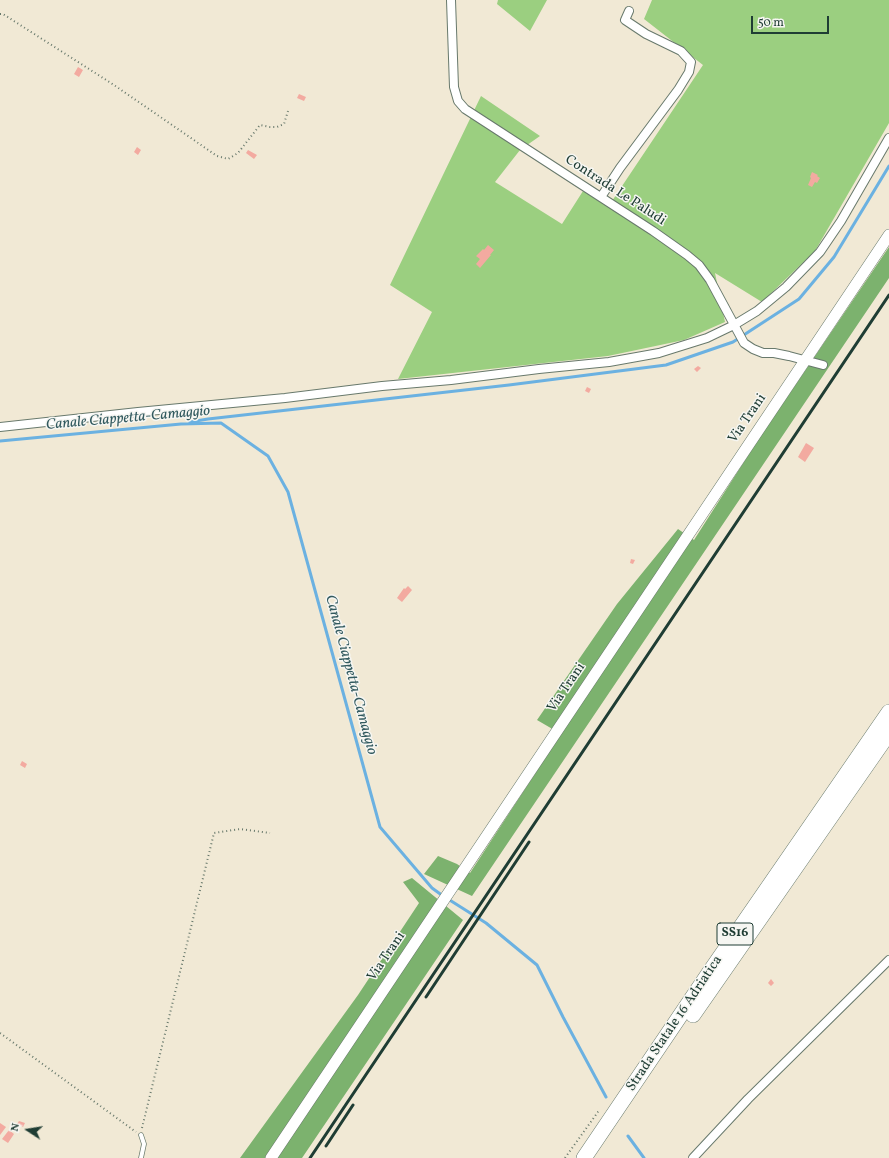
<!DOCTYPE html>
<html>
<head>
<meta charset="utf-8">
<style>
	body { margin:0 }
	#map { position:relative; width:889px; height:1158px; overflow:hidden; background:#f1e9d5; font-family:Vollkorn,serif }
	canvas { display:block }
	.north { position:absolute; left:8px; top:1110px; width:40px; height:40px; -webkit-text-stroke:3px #f6f6f2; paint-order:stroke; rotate:282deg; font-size:11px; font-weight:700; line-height:16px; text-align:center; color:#1f3d34 }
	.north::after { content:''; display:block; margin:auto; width:14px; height:18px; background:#1f3d34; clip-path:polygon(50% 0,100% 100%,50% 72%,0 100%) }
	.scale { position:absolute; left:751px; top:16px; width:78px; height:18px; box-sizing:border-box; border:2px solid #1f3d34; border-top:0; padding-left:5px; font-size:12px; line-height:14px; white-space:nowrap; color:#1f3d34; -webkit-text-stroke:3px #f6f6f2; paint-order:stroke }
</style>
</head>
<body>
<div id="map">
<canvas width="889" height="1158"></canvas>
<div class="north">N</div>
<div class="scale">50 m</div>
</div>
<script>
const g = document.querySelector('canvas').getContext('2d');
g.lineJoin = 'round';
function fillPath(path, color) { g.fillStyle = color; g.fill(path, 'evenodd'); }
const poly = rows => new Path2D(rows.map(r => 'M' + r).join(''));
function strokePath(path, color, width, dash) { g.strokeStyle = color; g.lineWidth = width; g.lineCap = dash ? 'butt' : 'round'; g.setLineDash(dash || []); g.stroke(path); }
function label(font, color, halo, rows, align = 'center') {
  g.font = font + ' Vollkorn,serif'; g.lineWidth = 3; g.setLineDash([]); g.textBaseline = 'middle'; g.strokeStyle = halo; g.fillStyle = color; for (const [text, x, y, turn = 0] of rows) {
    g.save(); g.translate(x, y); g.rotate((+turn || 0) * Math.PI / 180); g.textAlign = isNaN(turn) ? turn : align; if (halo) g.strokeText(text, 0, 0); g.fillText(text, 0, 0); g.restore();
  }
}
const green = poly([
	[498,0,547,0,530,31,497,4],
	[652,0,889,0,889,123,815,251,762,302,715,273,725,322,684,340,608,356,398,379,432,312,390,285,481,96,540,136,520,150,495,182,562,224,583,191,608,207,703,65,644,19]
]);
const forest = poly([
	[889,247,889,278,472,896,424,874,438,856,457,864,470,873,561,734,537,720,617,604,678,529,694,540,756,443],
	[412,878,463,920,302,1158,240,1158,358,995,419,903,403,882]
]);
const stream = poly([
	[190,422,208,419,509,385,666,365,733,342,799,299,834,257,889,166],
	[0,441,181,424,221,423,268,456,288,492,380,827,432,888,443,896],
	[448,899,486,923,537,965,563,1017,606,1097],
	[628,1136,644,1158]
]);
const building = poly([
	[78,67,83,70,79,77,74,74],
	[299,94,306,97,304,101,297,98],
	[137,147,141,150,138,155,134,152],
	[248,150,257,155,254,159,246,153],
	[812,172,818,175,817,176,820,178,817,183,815,182,812,187,808,185,811,178,810,177],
	[488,245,494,250,490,255,491,255,480,268,476,264,480,259,476,256,483,249,484,250],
	[698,366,701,368,697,372,694,369],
	[587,387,591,389,589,393,585,391],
	[806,443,814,448,805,462,798,457],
	[631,559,635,560,633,564,630,563],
	[408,586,412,590,402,602,397,598,404,588,405,589],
	[22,761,27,764,25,768,20,765],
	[771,979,774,983,771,986,768,983],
	[19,1121,25,1123,23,1127,17,1124],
	[0,1123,6,1127,0,1135],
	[9,1130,14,1134,8,1143,2,1139]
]);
const path = poly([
	[0,14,3,14,114,85,217,156,228,159,238,153,260,125,270,127,277,127,284,124,288,111],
	[0,1033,136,1132],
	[142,1128,214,833,240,829,270,833],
	[565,1158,598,1112,600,1111]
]);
const lane = poly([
	[141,1135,144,1144,141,1158]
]);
const street = poly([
	[451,0,454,87,458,101,465,109,653,231,687,255,699,265,710,280,744,343,753,349,763,353,774,353,789,356,823,365],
	[601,197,620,168,678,90,689,72,691,62,681,51,646,34,625,20,629,11],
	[0,427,138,412,285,398,382,386,451,380,539,369,609,362,659,353,707,338,734,325,757,311,786,287,820,252,841,221,889,138],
	[693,1158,748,1099,889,960]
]);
const secondary = poly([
	[271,1158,889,235]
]);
const highway = poly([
	[693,1015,889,733],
	[584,1158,709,973,889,712]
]);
const rail = poly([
	[426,997,529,842],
	[326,1146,353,1105],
	[310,1158,889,295]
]);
const shields = [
	[735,934,36]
];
const shieldNames = [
	["SS16",735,934]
];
const streetNames = [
	["Contrada Le Paludi",615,191,33],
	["Via Trani",748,419,-56],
	["Via Trani",567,688,-56],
	["Via Trani",387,957,-56],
	["Strada Statale 16 Adriatica",675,1024,-56]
];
const waterNames = [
	["Canale Ciappetta-Camaggio",128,419,-5],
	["Canale Ciappetta-Camaggio",350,675,75]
];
fillPath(green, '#9bcf80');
fillPath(forest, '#7cb26e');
strokePath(stream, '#6bb1e1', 3);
fillPath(building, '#f3aaa0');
strokePath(lane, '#68796c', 5.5);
strokePath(street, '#68796c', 10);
strokePath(secondary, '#68796c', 12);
strokePath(highway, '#68796c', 16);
strokePath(path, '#68796c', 2, [1, 3]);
strokePath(lane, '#fff', 4);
strokePath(street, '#fff', 8);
strokePath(secondary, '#fff', 11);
strokePath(highway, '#fff', 15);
strokePath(rail, '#1f3d34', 3);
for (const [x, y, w] of shields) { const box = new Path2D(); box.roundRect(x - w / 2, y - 11, w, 22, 3); g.fillStyle = '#f6f6f2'; g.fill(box); strokePath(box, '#1f3d34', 1); }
label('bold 13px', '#1f3d34', null, shieldNames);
label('14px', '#1f3d34', '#f6f6f2', streetNames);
label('italic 15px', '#325a5f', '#f6f6f2', waterNames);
</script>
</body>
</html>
